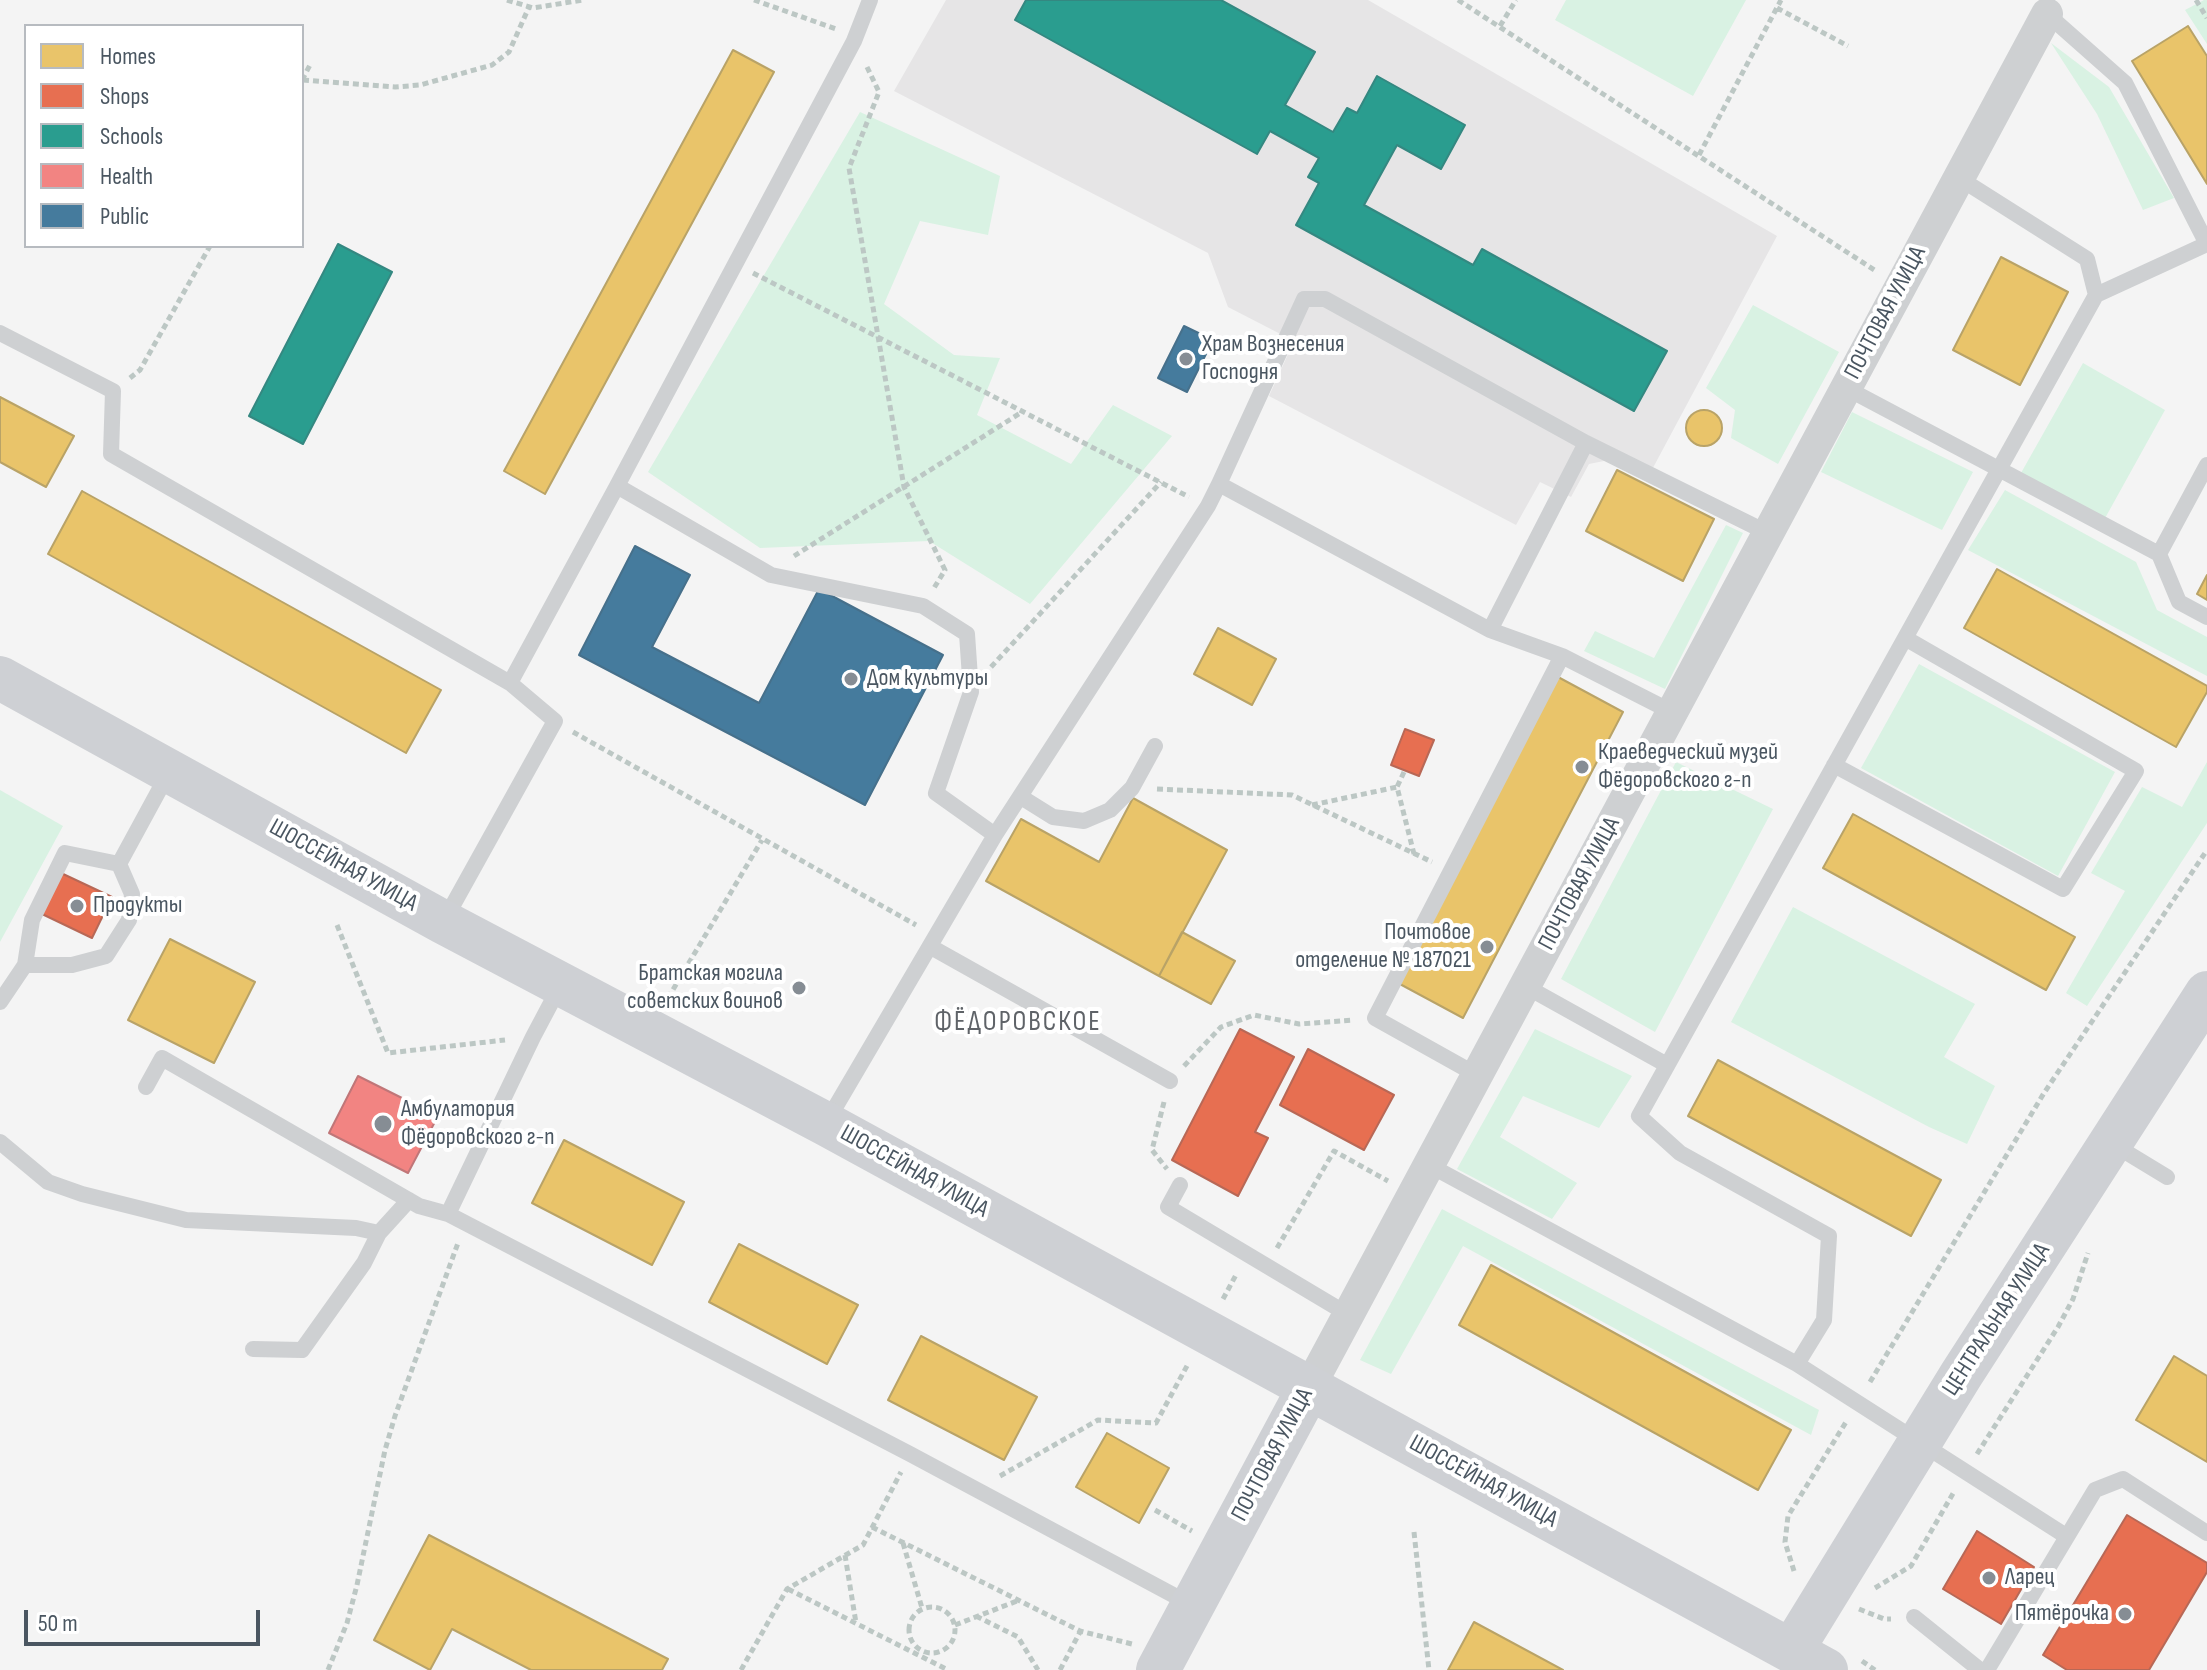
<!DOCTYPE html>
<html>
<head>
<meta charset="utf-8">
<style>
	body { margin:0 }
	#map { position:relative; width:2207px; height:1670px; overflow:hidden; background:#f4f4f4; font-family:"Sofia Sans Condensed",sans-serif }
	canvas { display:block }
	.legend { position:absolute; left:24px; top:24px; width:280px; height:224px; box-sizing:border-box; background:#fff; border:2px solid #b7bbc0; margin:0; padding:10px 14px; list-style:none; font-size:24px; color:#4a5661 }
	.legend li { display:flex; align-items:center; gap:16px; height:40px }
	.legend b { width:40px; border:2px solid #b7bbc0 }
	.scale { position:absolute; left:24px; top:1610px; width:236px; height:36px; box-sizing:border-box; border:4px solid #4a5661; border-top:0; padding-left:10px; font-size:24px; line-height:28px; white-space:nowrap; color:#4a5661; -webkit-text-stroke:6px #fff; paint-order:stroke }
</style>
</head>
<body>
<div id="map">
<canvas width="2207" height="1670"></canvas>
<ul class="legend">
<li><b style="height:22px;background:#e9c46a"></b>Homes</li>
<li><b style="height:22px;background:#e76f51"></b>Shops</li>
<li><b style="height:22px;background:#2a9d8f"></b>Schools</li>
<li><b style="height:22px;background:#f28482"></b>Health</li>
<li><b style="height:22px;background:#457b9d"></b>Public</li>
</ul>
<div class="scale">50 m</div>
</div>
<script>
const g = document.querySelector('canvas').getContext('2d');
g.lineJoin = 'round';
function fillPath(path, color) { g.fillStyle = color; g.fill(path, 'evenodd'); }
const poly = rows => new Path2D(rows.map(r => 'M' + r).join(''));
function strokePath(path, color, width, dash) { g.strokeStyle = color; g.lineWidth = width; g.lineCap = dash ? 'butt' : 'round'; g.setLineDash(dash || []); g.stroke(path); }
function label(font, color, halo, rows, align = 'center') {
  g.font = font + ' "Sofia Sans Condensed",sans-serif'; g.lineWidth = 8; g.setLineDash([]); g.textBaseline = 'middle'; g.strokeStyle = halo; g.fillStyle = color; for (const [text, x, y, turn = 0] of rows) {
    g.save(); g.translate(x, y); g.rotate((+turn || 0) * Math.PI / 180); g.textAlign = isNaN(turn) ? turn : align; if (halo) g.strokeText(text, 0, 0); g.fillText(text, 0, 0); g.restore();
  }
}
const education = poly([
	[946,0,1368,0,1777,236,1647,479,1609,460,1589,464,1571,497,1540,482,1516,525,1269,396,1294,341,1228,307,1208,253,894,91]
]);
const green = poly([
	[1566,0,1746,0,1693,96,1555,20],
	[2204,0,2207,0,2207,44,2185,10],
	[2051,43,2109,87,2174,198,2143,210,2097,114],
	[860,112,1000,176,988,235,920,221,884,304,954,355,1000,358,977,415,1071,464,1113,405,1172,436,1030,604,929,541,760,548,648,472],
	[1753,305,1839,352,1778,464,1731,438,1735,410,1706,388],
	[2083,363,2165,410,2104,520,2021,473],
	[1852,412,1973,472,1942,530,1821,472],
	[2005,490,2136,562,2157,610,2207,637,2207,676,1968,550],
	[1726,525,1743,533,1665,689,1584,651,1595,631,1654,658],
	[1919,664,2115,772,2058,876,1861,768],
	[1676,762,1773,809,1655,1032,1561,979],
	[2207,762,2207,823,2087,1006,2066,993,2125,891,2091,873,2142,787,2182,807],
	[0,790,63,826,0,942],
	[1793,907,1975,1004,1944,1057,1995,1086,1967,1144,1929,1127,1731,1022],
	[1535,1029,1632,1076,1599,1128,1523,1096,1500,1137,1577,1183,1552,1219,1457,1169],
	[1442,1209,1819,1410,1811,1435,1463,1246,1391,1374,1360,1360]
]);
const homes = poly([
	[2188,26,2207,56,2207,184,2132,61,2188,26],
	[733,50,774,72,545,494,504,471,733,50],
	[2001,257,2068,292,2020,385,1953,350,2001,257],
	[0,397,74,436,46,487,0,462,0,397],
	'1686 428a18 18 0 1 1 36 0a18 18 0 1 1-36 0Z',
	[1617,470,1714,519,1683,581,1586,531,1617,470],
	[82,491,441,690,406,753,48,554,82,491],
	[1997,569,2207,686,2207,692,2176,747,1964,628,1997,569],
	[2207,575,2207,600,2197,594,2207,575],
	[1218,628,1276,659,1252,705,1194,674,1218,628],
	[1558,677,1623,712,1463,1018,1398,983,1558,677],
	[1133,798,1227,850,1159,976,986,881,1021,819,1099,862,1133,798],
	[1853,814,2075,937,2046,990,1823,868,1853,814],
	[1182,932,1235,961,1211,1004,1159,976,1182,932],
	[170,939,255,982,214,1063,128,1020,170,939],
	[1718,1060,1941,1180,1911,1236,1688,1116,1718,1060],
	[564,1140,684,1202,652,1265,532,1203,564,1140],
	[739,1244,858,1305,827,1364,709,1302,739,1244],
	[1491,1265,1791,1430,1758,1490,1459,1325,1491,1265],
	[921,1336,1037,1397,1004,1460,888,1400,921,1336],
	[2174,1356,2207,1376,2207,1462,2136,1420,2174,1356],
	[1107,1433,1169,1468,1139,1523,1076,1487,1107,1433],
	[429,1535,668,1659,662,1670,531,1670,452,1629,430,1670,374,1640,429,1535],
	[1474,1622,1563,1670,1448,1670,1474,1622]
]);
const shops = poly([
	[1405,729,1434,740,1419,776,1391,765,1405,729],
	[61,873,112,897,92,938,42,914,61,873],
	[1240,1029,1294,1057,1255,1132,1268,1138,1238,1196,1172,1160,1240,1029],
	[1308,1049,1394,1095,1364,1150,1280,1105,1308,1049],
	[2127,1515,2207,1563,2207,1572,2149,1670,2067,1670,2043,1655,2127,1515],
	[1977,1531,2034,1567,2001,1624,1943,1589,1977,1531]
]);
const schools = poly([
	[1026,0,1221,0,1315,52,1285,105,1333,132,1347,108,1357,113,1377,76,1465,125,1441,169,1397,145,1364,205,1473,265,1482,249,1667,351,1634,411,1296,225,1319,183,1308,177,1319,158,1270,131,1257,154,1015,20,1026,0],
	[338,244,392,272,303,444,249,416,338,244]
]);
const health = poly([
	[358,1076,438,1116,408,1173,329,1133,358,1076]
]);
const public = poly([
	[1184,326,1213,340,1187,392,1158,378,1184,326],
	[635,546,690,575,652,647,759,703,819,589,943,655,865,805,579,655,635,546]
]);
const path = poly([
	[507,0,533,8,583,0],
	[754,0,836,29],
	[1458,0,1876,271],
	[2196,0,2207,18],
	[1777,8,1848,46],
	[1500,26,1516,0],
	[867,67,879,92,849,168,904,487,945,570,934,588],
	[302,80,310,65],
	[303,80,395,87,420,85,492,65,509,52,529,7],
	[1699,155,1781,0],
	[753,273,1189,497],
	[130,378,140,370,210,246],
	[794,556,1022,412],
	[991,667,1161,482],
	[573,732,916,925],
	[1404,772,1397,787,1414,854],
	[1157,789,1292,795,1432,862],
	[1312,805,1397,787],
	[337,925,388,1053,505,1040],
	[668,998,762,840],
	[1184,1066,1221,1027,1254,1015,1299,1024,1354,1020],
	[1164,1102,1152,1150,1167,1169],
	[1277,1248,1334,1151,1388,1181],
	[1223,1299,1237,1273],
	[1870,1382,2044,1093,2207,850],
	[1977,1454,2058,1327,2073,1299,2088,1253],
	[1000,1476,1098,1420,1156,1423,1188,1364],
	[1155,1510,1192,1531],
	[872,1527,1080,1631,1132,1644],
	[1414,1532,1429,1670],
	[903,1543,922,1608],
	[845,1555,856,1623],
	[1794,1571,1785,1542,1788,1516,1846,1422],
	[1875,1588,1911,1566,1955,1490],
	[788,1589,948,1670],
	'909 1630a23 23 0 1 1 46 0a23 23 0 1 1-46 0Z',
	[1859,1609,1884,1619,1891,1619],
	[976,1616,1018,1637,1038,1670],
	[955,1625,1017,1601],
	[1862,1661,1875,1670],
	[328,1670,347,1623,357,1585,385,1450,395,1416,458,1243],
	[741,1670,787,1589,863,1545,901,1472],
	[1060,1670,1080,1632]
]);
const lane = poly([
	[2048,9,2047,14,2125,83,2207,244,2096,295,1639,1116,1680,1153,1829,1236,1824,1320,1797,1364,2066,1536],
	[1959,178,2087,259,2096,295],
	[0,333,113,391,111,454,510,683],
	[1846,388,2159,554],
	[2207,465,2159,554,2179,602,2207,617],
	[1219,484,1304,299,1325,299,1586,443,1768,533],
	[617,486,854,41,870,0],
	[1490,630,1586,443],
	[1834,765,2063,889,2136,771,1905,638],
	[1021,797,1053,817,1084,821,1110,810,1132,788,1155,746],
	[444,921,555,721,510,683,617,486,771,575,923,606,967,634,971,692,936,793,995,835],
	[931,947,1170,1081],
	[25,965,72,965,106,956,129,920,132,894,119,864],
	[1525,986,1667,1065],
	[0,1002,25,965,32,920,65,853,119,864,169,772],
	[1477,1075,1375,1018,1562,656],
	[146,1087,162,1058,419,1206,448,1214,910,1454,1190,1604],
	[826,1123,995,835,1208,506,1219,484,1490,630,1562,656,1672,712],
	[0,1142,48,1182,82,1194,186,1220,356,1228,379,1233],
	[2111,1143,2167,1177],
	[1429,1165,1797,1364],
	[1180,1185,1168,1207,1349,1315],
	[448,1214,533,1037,560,986],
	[253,1349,302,1350,364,1263,379,1233,409,1200],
	[1914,1617,1980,1670],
	[1987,1670,2095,1490,2123,1479,2207,1533]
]);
const street = poly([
	[1309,1388,2047,14]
]);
const secondary = poly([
	[0,678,443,922,826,1124,1826,1670],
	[1792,1650,1961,1375,2207,993],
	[1158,1670,1309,1388]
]);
const markers = [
	[1186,359,8,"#868d94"],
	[851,679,8,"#868d94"],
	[1582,767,8,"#868d94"],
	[77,906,8,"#868d94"],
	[1487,947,8,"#868d94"],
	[799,988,8,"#868d94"],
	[383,1124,10,"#868d94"],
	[1989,1578,8,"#868d94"],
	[2125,1614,8,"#868d94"]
];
const streetNames = [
	["ПОЧТОВАЯ УЛИЦА",1886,313,-62],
	["ШОССЕЙНАЯ УЛИЦА",343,866,29],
	["ПОЧТОВАЯ УЛИЦА",1580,884,-62],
	["ШОССЕЙНАЯ УЛИЦА",914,1172,29],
	["ЦЕНТРАЛЬНАЯ УЛИЦА",1997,1320,-57],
	["ПОЧТОВАЯ УЛИЦА",1273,1455,-62],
	["ШОССЕЙНАЯ УЛИЦА",1483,1482,29]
];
const poiNames = [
	["Храм Вознесения",1202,345],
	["Господня",1202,373],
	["Дом культуры",867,679],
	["Краеведческий музей",1598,753],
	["Фёдоровского г-п",1598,781],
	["Продукты",93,906],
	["Почтовое",1471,933,"right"],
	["отделение № 187021",1471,961,"right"],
	["Братская могила",783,974,"right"],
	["советских воинов",783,1002,"right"],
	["Амбулатория",401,1110],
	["Фёдоровского г-п",401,1138],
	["Ларец",2005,1578],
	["Пятёрочка",2109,1614,"right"]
];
const quarterNames = [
	["ФЁДОРОВСКОЕ",1018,1023]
];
fillPath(education, '#e6e5e6');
fillPath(green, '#d9f2e3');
fillPath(homes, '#e9c46a');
strokePath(homes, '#b9a367', 2);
fillPath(shops, '#e76f51');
strokePath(shops, '#b86856', 2);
fillPath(schools, '#2a9d8f');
strokePath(schools, '#348881', 2);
fillPath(health, '#f28482');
strokePath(health, '#c07678', 2);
fillPath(public, '#457b9d');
strokePath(public, '#46708b', 2);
strokePath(path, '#bcc7c4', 5, [6, 4]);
strokePath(lane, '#ced0d2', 16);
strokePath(street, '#ced0d2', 32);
strokePath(secondary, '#ced0d4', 44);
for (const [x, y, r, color] of markers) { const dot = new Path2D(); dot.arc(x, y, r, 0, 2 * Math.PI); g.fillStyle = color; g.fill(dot); strokePath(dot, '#fff', 3); }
label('24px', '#4a5661', '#fff', streetNames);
label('24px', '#4a5661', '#fff', poiNames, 'left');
g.letterSpacing = '2px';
label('28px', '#5f6368', '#fff', quarterNames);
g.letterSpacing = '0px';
</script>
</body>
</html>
